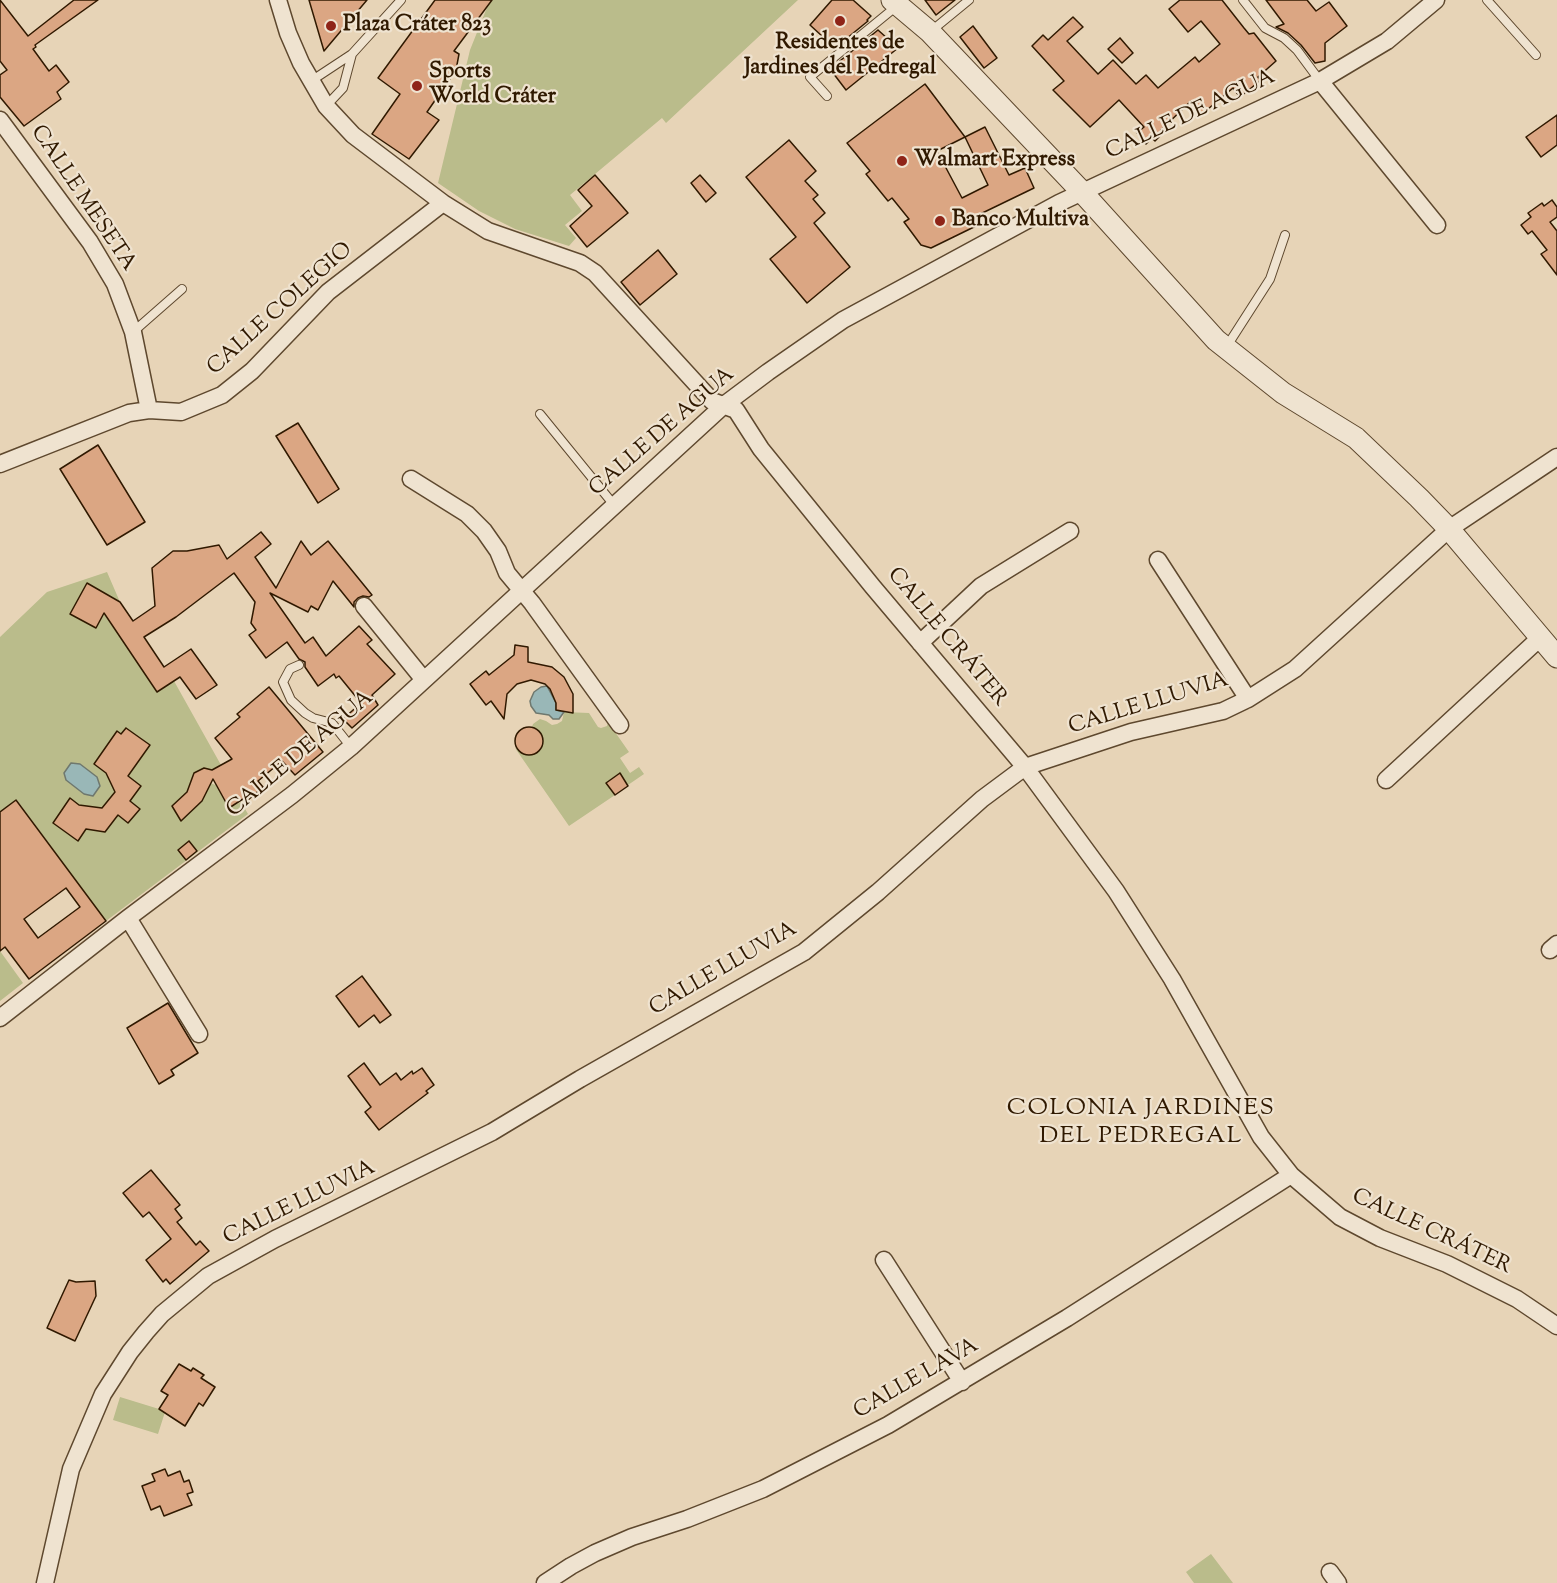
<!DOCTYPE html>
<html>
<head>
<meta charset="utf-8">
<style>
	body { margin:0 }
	canvas { display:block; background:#e7d4b7 }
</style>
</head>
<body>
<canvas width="1557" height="1583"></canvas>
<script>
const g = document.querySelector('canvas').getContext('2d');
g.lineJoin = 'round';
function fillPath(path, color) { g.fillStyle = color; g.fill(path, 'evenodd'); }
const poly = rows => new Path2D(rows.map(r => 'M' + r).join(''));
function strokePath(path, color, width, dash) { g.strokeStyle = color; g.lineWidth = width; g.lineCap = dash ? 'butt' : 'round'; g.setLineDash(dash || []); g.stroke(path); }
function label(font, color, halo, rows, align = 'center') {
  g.font = font + ' "Sorts Mill Goudy",serif'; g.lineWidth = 4.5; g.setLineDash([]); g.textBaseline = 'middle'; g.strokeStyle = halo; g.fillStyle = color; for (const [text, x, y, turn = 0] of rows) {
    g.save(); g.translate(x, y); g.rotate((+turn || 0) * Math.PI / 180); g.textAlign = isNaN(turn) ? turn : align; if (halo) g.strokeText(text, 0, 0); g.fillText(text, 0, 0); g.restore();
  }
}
const green = poly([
	[490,0,798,0,666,123,662,118,570,195,582,211,565,225,576,238,569,246,515,229,479,211,438,183,470,50],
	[107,572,120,602,104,614,157,692,174,681,221,765,212,770,204,768,194,773,187,792,172,806,181,820,202,801,209,783,216,785,229,808,241,802,248,814,106,921,17,800,0,812,0,637,47,592],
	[87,584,112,598,96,628],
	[564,712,589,713,598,727,601,728,607,726,608,722,629,752,620,758,630,773,639,767,644,774,628,785,620,774,607,783,615,795,569,826,515,748,525,755,537,753,543,741,538,730,532,727,533,724,540,719,546,721,552,725,557,724,562,721],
	[0,951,23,983,0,1001],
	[120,1397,159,1409,165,1412,158,1434,113,1420],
	[1211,1554,1233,1583,1194,1583,1186,1572]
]);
const water = poly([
	[547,686,556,703,556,710,564,712,559,719,553,719,549,715,536,713,531,706,530,701,534,692,541,687,547,686],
	[71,763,80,764,97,777,100,786,93,796,84,794,66,780,64,773,71,763]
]);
const building = poly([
	[0,0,28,36,74,0,98,0,35,45,36,47,33,49,49,71,56,65,69,82,57,92,61,99,24,126,0,97,0,75,7,70,0,61,0,0],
	[309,0,367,0,324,51,309,0],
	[435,0,492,0,454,51,459,54,456,70,427,112,439,120,409,159,372,134,400,94,378,78,435,0],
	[832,0,853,0,871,16,867,20,868,21,835,48,810,25,832,0],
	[925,0,955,0,936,15,925,0],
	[1180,0,1222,0,1244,28,1249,34,1254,33,1276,61,1258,77,1261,80,1240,97,1233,88,1202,114,1191,101,1161,130,1164,132,1155,141,1152,138,1146,144,1137,133,1144,127,1119,100,1090,127,1053,90,1064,81,1032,46,1043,35,1048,40,1073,17,1083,27,1067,41,1098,74,1113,60,1136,84,1146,75,1158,88,1195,57,1199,62,1220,44,1201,21,1188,32,1169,9,1180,0],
	[1266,0,1307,0,1316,11,1329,2,1347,26,1325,43,1325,61,1315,63,1301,45,1288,33,1276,27,1284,24,1266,0],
	[973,26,997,58,984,68,960,37,973,26],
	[878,30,898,48,846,90,830,69,878,30],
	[1120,38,1133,53,1122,63,1108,49,1120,38],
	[925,84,965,137,985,127,1009,175,1025,168,1034,188,972,218,976,226,931,248,921,245,904,222,909,219,892,198,888,201,866,174,870,171,847,143,925,84],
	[965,137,988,185,962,198,937,151,965,137],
	[1557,115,1557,145,1541,157,1526,137,1557,115],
	[789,140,816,171,805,181,818,195,813,199,825,213,814,223,850,267,807,303,770,259,796,237,746,177,789,140],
	[595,175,628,213,587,247,570,226,592,206,578,190,595,175],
	[700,175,716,193,706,202,691,183,700,175],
	[1552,200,1557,207,1557,217,1550,222,1557,231,1557,275,1541,254,1547,250,1532,231,1528,234,1521,225,1531,217,1528,213,1542,203,1544,206,1552,200],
	[658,250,677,274,640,305,621,282,658,250],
	[298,423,339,489,318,503,276,436,298,423],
	[98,445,145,522,107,545,60,469,98,445],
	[261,532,271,544,255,557,276,588,301,541,311,555,328,541,372,595,369,597,363,596,358,598,354,602,354,607,333,581,318,610,311,606,308,612,270,593,305,643,313,637,326,656,359,626,372,640,367,644,395,674,372,695,378,705,352,728,343,719,361,703,339,676,336,678,334,674,318,686,305,667,305,662,299,659,287,642,266,658,249,635,256,630,251,623,255,602,234,573,176,617,144,637,164,667,191,649,217,685,196,699,180,677,157,692,104,613,96,628,70,614,87,583,120,602,133,621,155,606,152,568,173,551,187,551,219,545,227,559,261,532],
	[515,645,528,647,528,662,552,667,564,677,573,694,573,713,556,710,556,703,550,689,545,684,531,680,517,684,507,694,504,719,491,701,486,705,470,684,486,671,489,675,514,655,515,645],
	[269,687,323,752,295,775,282,761,258,781,263,787,248,800,246,797,229,808,213,779,202,801,181,821,172,806,187,792,194,773,204,768,212,770,232,759,215,738,240,717,237,714,269,687],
	'515 741a14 14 0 1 1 28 0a14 14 0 1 1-28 0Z',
	[126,728,150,745,128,776,141,786,130,801,140,809,128,823,118,815,105,832,86,829,78,841,53,823,70,798,79,805,102,808,115,792,106,773,94,764,117,731,121,734,126,728],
	[620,773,628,786,615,795,606,783,620,773],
	[16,800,106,921,29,979,5,947,0,951,0,812,16,800],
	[66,888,80,907,38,938,24,919,66,888],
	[189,841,197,851,186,860,178,850,189,841],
	[362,976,391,1015,380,1023,374,1015,359,1027,336,996,362,976],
	[168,1003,198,1053,171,1070,174,1075,159,1084,127,1028,168,1003],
	[364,1063,380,1085,396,1073,401,1080,412,1071,413,1074,422,1068,434,1085,426,1091,428,1093,379,1130,365,1112,371,1107,348,1076,364,1063],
	[151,1170,180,1205,175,1209,182,1218,177,1222,196,1245,200,1241,209,1251,170,1284,166,1279,163,1282,146,1260,171,1239,149,1212,143,1217,123,1193,151,1170],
	[69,1280,76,1282,95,1281,96,1296,75,1341,47,1328,69,1280],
	[179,1364,191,1371,193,1368,204,1375,201,1378,215,1387,203,1406,199,1403,185,1426,159,1409,168,1395,161,1391,179,1364],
	[165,1469,168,1476,180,1471,184,1482,189,1480,193,1492,187,1494,192,1505,164,1516,160,1506,151,1510,142,1486,155,1481,152,1474,165,1469]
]);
const service = poly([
	[1243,0,1265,28,1284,38,1297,50,1320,81],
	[1487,0,1536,55],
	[930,32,969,0],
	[311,81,352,54,401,0],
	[827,96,810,77,898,5],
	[326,106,343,88,352,54],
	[133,332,182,289],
	[1227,346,1270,279,1285,235],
	[540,414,614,505],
	[299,665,290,669,283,682,291,700,305,713,313,718,332,723,351,747]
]);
const minor = poly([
	[278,0,288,33,301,63,326,106,353,135,443,203,488,231,580,263,595,273,712,401,736,410,761,449,873,587,1025,767,1116,891,1172,979,1261,1137,1291,1175,1340,1217,1380,1238,1447,1264,1517,1299,1557,1326],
	[1320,81,1437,225],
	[0,120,90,242,115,284,133,332,149,410],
	[0,464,129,413,149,410,181,412,222,395,252,371,328,292,443,203],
	[411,479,467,514,484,531,498,551,507,573,532,603,620,725],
	[1158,560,1248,699],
	[364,606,424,680],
	[920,643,981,586,1070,531],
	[1386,780,1541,637],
	[128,918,199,1034],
	[1550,950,1557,944],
	[0,1018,128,918,292,795,351,747,724,405,768,372,843,320,1059,203,1320,81,1387,41,1436,0],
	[884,1260,962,1382],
	[1330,1572,1338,1583],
	[45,1583,71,1469,103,1394,130,1352,146,1332,162,1314,208,1276,275,1239,492,1132,580,1079,804,952,878,892,982,799,1025,767,1131,732,1223,711,1248,699,1295,669,1449,529,1557,457],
	[545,1583,571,1566,595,1553,632,1537,687,1519,763,1489,888,1425,1067,1318,1291,1175]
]);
const tertiary = poly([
	[892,0,930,32,1082,192,1216,340,1283,393,1356,438,1419,498,1449,529,1557,657]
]);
const markers = [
	[840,21,6,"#8f2418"],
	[331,26,6,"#8f2418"],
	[417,86,6,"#8f2418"],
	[902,161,6,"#8f2418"],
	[940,221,6,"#8f2418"]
];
const poiNames = [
	["Plaza Cráter 823",343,26],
	["Residentes de",840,44,"center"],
	["Jardines del Pedregal",840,69,"center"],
	["Sports",429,73],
	["World Cráter",429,98],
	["Walmart Express",914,161],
	["Banco Multiva",952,221]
];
const streetNames = [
	["CALLE DE AGUA",1191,116,-25],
	["CALLE MESETA",82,199,56],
	["CALLE COLEGIO",281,310,-42],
	["CALLE DE AGUA",663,433,-41],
	["CALLE CRÁTER",946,638,50],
	["CALLE LLUVIA",1149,705,-17],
	["CALLE DE AGUA",301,755,-40],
	["CALLE LLUVIA",724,970,-30],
	["CALLE LLUVIA",300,1204,-26],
	["CALLE CRÁTER",1431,1233,25],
	["CALLE LAVA",917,1380,-30]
];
const neighbourhoodNames = [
	["COLONIA JARDINES",1141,1110],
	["DEL PEDREGAL",1141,1138]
];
fillPath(green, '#babc8b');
fillPath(water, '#99b7b7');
strokePath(water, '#6f786e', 1.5);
fillPath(building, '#dba683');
strokePath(building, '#301900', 1.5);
strokePath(service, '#5e482e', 10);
strokePath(minor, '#5e482e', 19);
strokePath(tertiary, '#5e482e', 23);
strokePath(service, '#efe3d0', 8);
strokePath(minor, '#efe3d0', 16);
strokePath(tertiary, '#efe3d0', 21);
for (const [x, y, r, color] of markers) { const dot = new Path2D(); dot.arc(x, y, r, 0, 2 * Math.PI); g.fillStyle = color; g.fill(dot); strokePath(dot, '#efe3d0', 2); }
label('bold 22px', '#301900', '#efe3d0', poiNames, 'left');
label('22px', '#301900', '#efe3d0', streetNames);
g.letterSpacing = '1.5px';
label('24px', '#301900', '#efe3d0', neighbourhoodNames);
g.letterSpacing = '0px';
</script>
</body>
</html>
